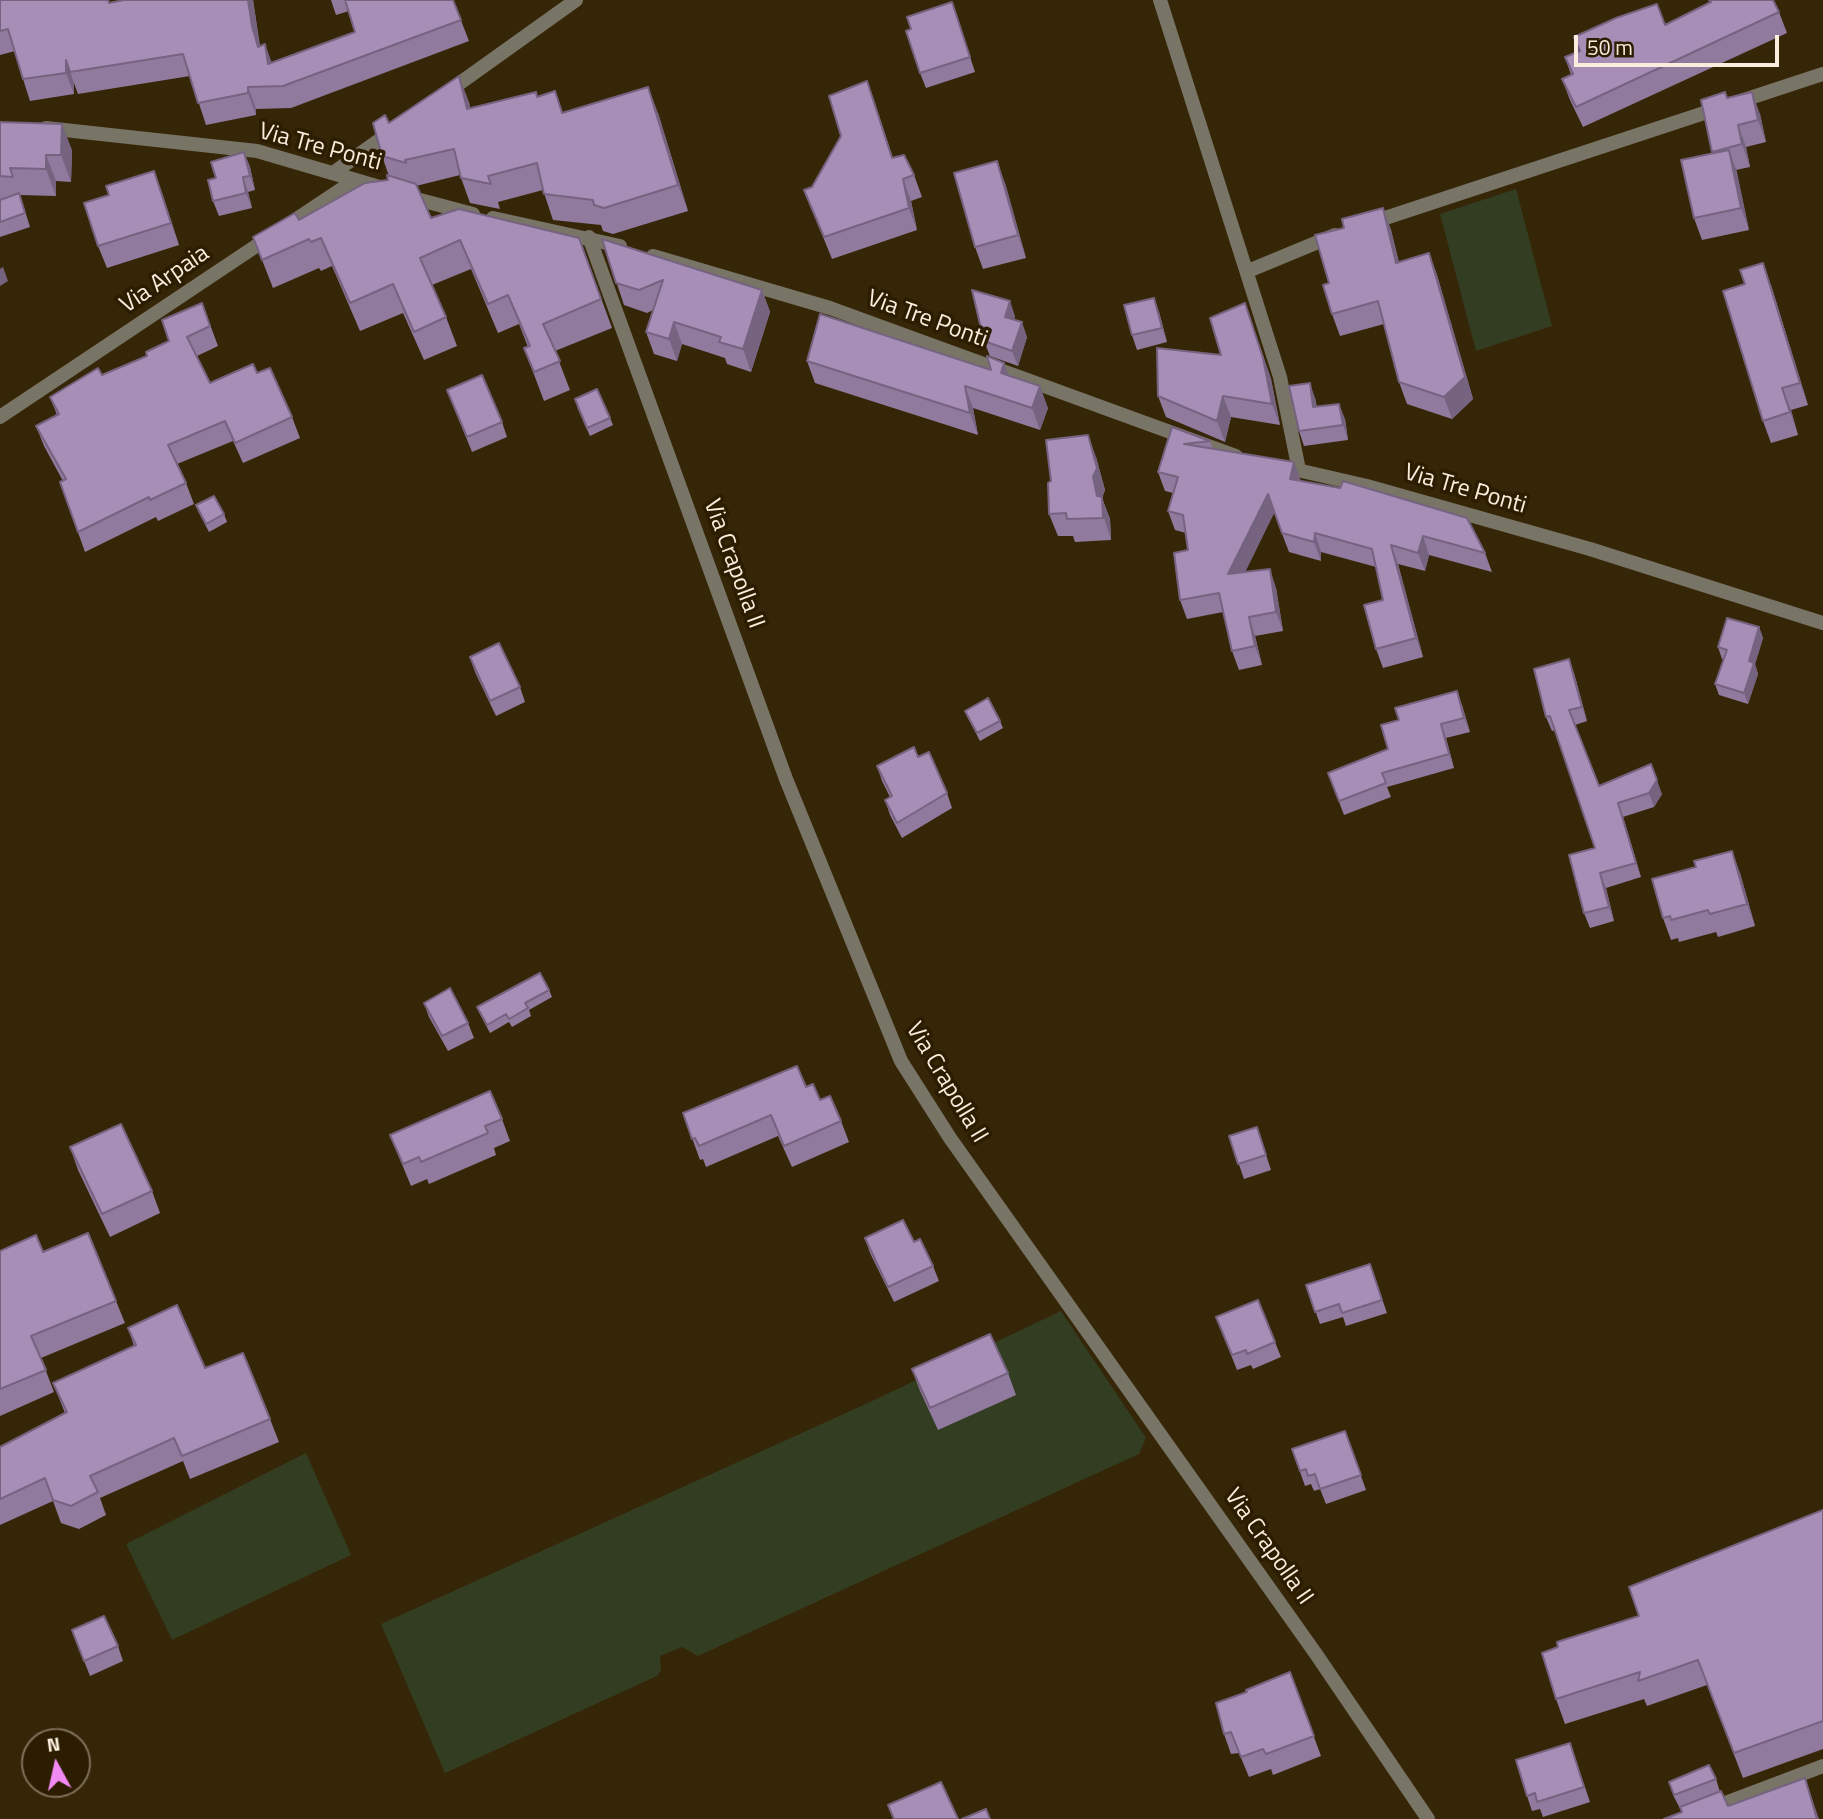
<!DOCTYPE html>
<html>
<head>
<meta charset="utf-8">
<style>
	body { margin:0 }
	#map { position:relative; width:1823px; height:1819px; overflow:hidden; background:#362608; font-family:"Titillium Web",sans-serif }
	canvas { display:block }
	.north { position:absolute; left:21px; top:1728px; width:70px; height:70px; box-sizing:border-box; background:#2c1c00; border:2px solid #7e7059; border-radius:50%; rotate:352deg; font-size:19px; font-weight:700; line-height:28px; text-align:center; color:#f9eede }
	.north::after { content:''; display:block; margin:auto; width:24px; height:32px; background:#f28af3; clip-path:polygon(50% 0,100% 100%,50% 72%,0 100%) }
	.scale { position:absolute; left:1574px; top:35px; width:205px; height:32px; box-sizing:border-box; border:4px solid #f9eede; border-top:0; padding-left:9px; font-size:21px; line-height:24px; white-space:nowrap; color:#f9eede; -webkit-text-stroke:5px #2c1c00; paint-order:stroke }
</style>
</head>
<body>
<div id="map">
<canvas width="1823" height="1819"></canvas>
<div class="north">N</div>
<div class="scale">50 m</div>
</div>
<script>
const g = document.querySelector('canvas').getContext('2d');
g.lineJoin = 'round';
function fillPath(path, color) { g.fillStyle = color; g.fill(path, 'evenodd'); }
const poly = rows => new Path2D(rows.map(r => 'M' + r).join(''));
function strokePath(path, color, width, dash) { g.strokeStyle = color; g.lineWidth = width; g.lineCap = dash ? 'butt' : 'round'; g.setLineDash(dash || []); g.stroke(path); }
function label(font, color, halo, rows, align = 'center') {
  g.font = font + ' "Titillium Web",sans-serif'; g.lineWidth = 7; g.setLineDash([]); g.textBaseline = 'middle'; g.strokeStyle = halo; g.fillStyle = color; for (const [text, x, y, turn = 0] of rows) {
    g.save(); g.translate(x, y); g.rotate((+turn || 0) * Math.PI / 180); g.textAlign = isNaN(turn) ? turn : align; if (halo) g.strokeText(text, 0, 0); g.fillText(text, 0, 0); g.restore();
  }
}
const green = poly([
	[1516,189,1552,326,1476,351,1440,214],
	[1061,1311,1146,1438,1139,1454,698,1656,682,1647,660,1656,661,1670,657,1676,445,1773,381,1624,870,1402],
	[306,1453,351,1555,172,1640,126,1544]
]);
const minor = poly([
	[1160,0,1280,377,1299,470],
	[446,93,576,0],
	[333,173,392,131],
	[1370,223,1823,74],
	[589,237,786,779,901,1061,950,1138,1316,1654,1428,1819],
	[1248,271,1335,235],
	[0,417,355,180],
	[1683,1819,1823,1766]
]);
const tertiary = poly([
	[46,128,257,151,383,188],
	[405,196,473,214],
	[493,218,620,246],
	[653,256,830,308,1236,456],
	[1280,466,1367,486,1590,549,1823,623]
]);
const wall = poly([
	[0,0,111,2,124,0,253,0,260,46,272,63,355,32,349,11,336,15,331,0,453,0,469,41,291,108,256,109,256,115,206,125,190,76,78,94,74,83,74,94,30,101,23,79,15,51,0,55],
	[1709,0,1779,12,1787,33,1583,127,1570,100,1562,79,1571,75,1565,57,1579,51,1574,37,1665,25,1710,3],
	[957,17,975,72,926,88,920,73,911,29],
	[867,81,893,158,914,175,922,197,911,201,917,230,832,259,804,190,812,187,841,136],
	[555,91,563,113,658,113,688,211,613,234,603,231,601,225,553,220,543,190,498,202,500,209,470,203,460,175,416,186,431,218,579,238,612,328,555,351,570,390,544,401,524,348,528,347,519,324,498,333,471,269,432,285,446,317,457,346,424,360,403,313,360,331,332,266,321,271,319,268,273,288,253,237,299,220,388,180,389,176,382,156,389,123,469,102,470,108,537,97],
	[1725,92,1727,98,1760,114,1766,142,1746,147,1750,167,1736,170,1749,230,1702,240,1694,218,1713,153,1701,100],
	[0,122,72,150,71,182,56,181,56,196,20,195,30,227,0,237],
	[244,152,250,167,255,190,248,192,252,208,219,216,213,201,216,178],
	[1005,183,1026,258,983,269,975,247],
	[162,193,179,245,107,268,98,246],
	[1383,208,1391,230,1399,262,1429,253,1437,275,1473,399,1452,419,1407,404,1399,382,1384,324,1340,336,1332,314,1329,283,1344,228],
	[602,239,762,290,770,312,751,372,727,364,725,358,682,344,677,361,654,354,646,332,653,310,647,313,624,305],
	[1771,285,1808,405,1791,410,1798,435,1771,443,1763,421],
	[202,303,218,346,197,356,210,383,257,373,292,417,300,438,243,463,233,441,177,464,186,483,194,504,158,521,156,517,85,552,60,482,63,481,44,446,36,426,57,415,50,397,147,356,169,341],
	[1245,303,1271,379,1280,425,1231,417,1225,442,1166,417,1158,396,1221,355],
	[1159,312,1167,342,1137,350,1132,335],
	[1015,316,1014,320,1027,337,1018,366,990,356,984,341],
	[807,361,1009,376,1048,408,1040,430,973,408,978,435,815,383],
	[447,390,502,422,507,437,472,452],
	[1315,398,1317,407,1345,419,1348,440,1304,446,1299,431],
	[577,407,610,418,613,425,590,436],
	[1172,427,1210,441,1213,449,1301,481,1485,553,1492,572,1429,555,1425,571,1398,564,1423,657,1383,668,1376,649,1383,600,1376,567,1321,552,1321,561,1289,552,1274,513,1245,572,1276,588,1283,631,1255,636,1262,665,1239,670,1232,651,1223,612,1187,619,1180,600,1188,550,1186,533,1175,530,1168,511,1173,493,1165,491,1158,472],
	[1096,457,1105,490,1102,498,1110,519,1111,540,1075,542,1073,536,1058,536,1049,514],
	[196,505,224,514,227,522,209,532,199,513],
	[1759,627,1763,638,1755,664,1758,674,1748,704,1719,695,1715,684,1724,659,1722,659,1718,647],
	[470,657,520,687,525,702,496,716,475,672],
	[1574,673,1587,721,1575,725,1599,786,1662,794,1654,807,1623,817,1641,877,1606,888,1614,921,1590,928,1584,913,1595,848,1555,730,1552,731,1546,717],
	[1462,705,1470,732,1446,738,1454,768,1387,787,1391,797,1344,815,1328,773,1388,749],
	[965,711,1000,721,1003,728,980,741,968,718],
	[877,766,947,793,952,808,902,838,890,815,885,800,890,797,882,781],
	[1740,873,1755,926,1718,937,1716,932,1679,942,1678,938,1671,940,1663,918],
	[549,990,552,997,529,1010,531,1016,512,1027,509,1022,490,1033,480,1014,477,1007],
	[424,1003,468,1023,474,1038,448,1051,429,1017],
	[806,1087,841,1121,849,1142,792,1167,778,1136,706,1167,703,1159,700,1160,683,1113],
	[502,1119,510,1141,494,1148,496,1155,429,1184,427,1179,411,1186,399,1157,390,1135],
	[1257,1127,1271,1170,1244,1179,1229,1136],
	[70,1147,152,1191,160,1213,110,1237,78,1170],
	[865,1238,914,1242,933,1266,939,1281,894,1302,870,1253],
	[0,1251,43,1252,116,1301,125,1323,41,1358,54,1392,0,1416],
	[1370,1264,1387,1313,1346,1326,1343,1317,1320,1324,1306,1285],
	[1216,1317,1275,1342,1281,1357,1253,1369,1251,1365,1237,1370],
	[128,1328,205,1368,270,1419,279,1442,190,1479,183,1461,100,1498,106,1515,79,1529,61,1523,53,1501,0,1525,0,1447,65,1413,53,1383,134,1346],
	[912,1369,1008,1373,1016,1395,938,1430,920,1391],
	[1345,1431,1366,1490,1326,1504,1320,1489,1314,1491,1311,1484,1305,1486,1292,1449],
	[1823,1510,1823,1749,1743,1778,1707,1685,1647,1706,1644,1699,1565,1724,1556,1699,1558,1647,1639,1616],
	[72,1630,118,1646,123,1661,90,1676],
	[1290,1672,1321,1756,1273,1775,1271,1769,1249,1777,1239,1753,1231,1754,1224,1734,1247,1692],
	[1570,1743,1590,1802,1543,1817,1540,1809,1532,1811,1527,1796],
	[1716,1779,1720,1792,1728,1806,1812,1799,1682,1812,1674,1797,1669,1782]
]);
const shadedWall = poly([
	[248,0,253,0,260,48,258,47,252,26],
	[265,44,273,66,268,64],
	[66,60,74,83,74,94,66,73],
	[459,76,469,102,476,135,467,109],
	[867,81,875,103,900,180,892,158],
	[248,87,256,109,256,115,248,93],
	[648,87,658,113,688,211,678,185],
	[1752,92,1760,114,1766,142,1758,120],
	[62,124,72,150,71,182,61,155],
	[1738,125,1746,147,1750,167,1742,144],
	[1729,150,1737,172,1749,230,1741,208],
	[244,152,250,167,255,190,250,176],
	[46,155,56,181,56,196,46,169],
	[997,161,1005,183,1026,258,1018,235],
	[154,171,162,193,179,245,171,223],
	[243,177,248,192,252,208,246,193],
	[903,179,911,201,917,230,909,208],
	[1383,208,1391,230,1404,285,1396,263],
	[1429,253,1437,275,1473,399,1452,419,1444,397],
	[1763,263,1771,285,1808,405,1800,383],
	[3,267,8,281,0,286,0,269],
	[762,290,770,312,751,372,743,349],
	[1154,298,1159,312,1167,342,1162,328],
	[1010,301,1015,316,1011,332,1005,317],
	[1245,303,1271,379,1280,425,1272,404],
	[674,322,682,344,677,361,669,339],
	[1022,322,1027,337,1018,366,1012,351],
	[1004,363,1012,385,1001,373],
	[1310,383,1315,398,1319,422,1313,407],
	[965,386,973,408,978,435,970,413],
	[1040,386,1048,408,1040,430,1032,408],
	[1782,388,1791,410,1798,435,1790,412],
	[1223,396,1231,417,1225,442,1217,421],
	[1339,404,1345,419,1348,440,1343,425],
	[1088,435,1096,457,1105,490,1102,498,1110,519,1111,540,1097,496,1093,477],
	[1294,462,1301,481,1290,479],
	[1268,494,1274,513,1235,593,1228,574],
	[1315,533,1321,552,1321,561,1314,542],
	[1423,536,1429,555,1425,571,1418,553],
	[1391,545,1398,564,1423,657,1416,638],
	[1270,569,1276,588,1283,631,1276,612],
	[1249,617,1255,636,1262,665,1255,646],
	[1759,627,1763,638,1755,664,1758,674,1748,704,1744,693,1749,661],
	[1569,659,1574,673,1587,721,1582,707],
	[1457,691,1462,705,1470,732,1464,718],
	[1441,724,1446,738,1454,768,1449,754],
	[1657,780,1662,794,1654,807,1649,793],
	[1618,803,1623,817,1641,877,1636,863],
	[1732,851,1740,873,1755,926,1747,904],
	[1600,873,1606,888,1614,921,1609,907],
	[1805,1778,1812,1799,1819,1819,1817,1819]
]);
const building = poly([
	[0,0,108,0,109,3,124,0,248,0,252,26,258,47,265,44,268,64,355,32,345,0,453,0,461,20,283,86,248,87,248,93,198,103,183,54,70,72,66,60,66,73,23,79,8,29,0,31,0,0],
	[1709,0,1773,0,1779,12,1576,107,1562,79,1573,74,1565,57,1580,51,1574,37,1616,18,1657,4,1665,25,1711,2,1709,0],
	[952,2,970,57,920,73,906,31,911,29,907,17,952,2],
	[459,76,467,109,536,92,537,97,555,91,562,113,648,87,678,185,604,208,594,205,593,200,544,194,537,163,488,176,491,184,461,178,454,149,405,160,406,163,382,156,373,123,385,115,389,123,459,76],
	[867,81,892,158,904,155,914,175,903,179,909,208,824,237,804,190,812,187,841,136,829,96,867,81],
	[1725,92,1727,98,1752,92,1758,120,1738,125,1742,144,1712,152,1701,100,1725,92],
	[0,122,62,124,61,155,46,155,46,169,10,168,13,177,0,176,0,122],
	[1729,150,1741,208,1694,218,1681,160,1729,150],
	[244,152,250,176,243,177,246,193,213,201,208,180,216,178,211,162,244,152],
	[997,161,1018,235,975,247,954,173,997,161],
	[154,171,171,223,98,246,84,203,109,195,106,186,154,171],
	[387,175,416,184,431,218,459,209,579,238,601,299,543,324,560,361,534,372,524,348,530,346,508,295,488,304,460,240,420,258,446,317,414,332,393,284,350,303,321,238,311,242,309,239,262,260,253,237,295,213,299,220,365,183,388,180,387,175],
	[19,193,25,213,0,222,0,200,19,193],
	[1383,208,1396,263,1429,253,1465,377,1444,397,1399,382,1378,301,1332,314,1323,285,1329,283,1315,235,1344,228,1342,219,1383,208],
	[602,239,762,290,743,349,719,342,721,337,674,322,669,339,646,332,663,280,639,290,616,283,602,239],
	[1763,263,1800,383,1782,388,1790,412,1763,421,1723,291,1745,284,1740,270,1763,263],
	[972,290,1010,301,1005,317,1022,322,1012,351,984,341,972,290],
	[1154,298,1162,328,1132,335,1124,305,1154,298],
	[202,303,210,326,187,337,210,383,253,364,257,373,270,368,292,417,235,443,225,421,168,445,186,483,150,500,149,497,78,532,60,482,66,479,36,426,59,414,50,397,98,368,102,375,147,356,146,352,169,341,162,320,202,303],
	[1245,303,1263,358,1272,404,1223,396,1217,421,1158,396,1157,348,1221,355,1210,318,1245,303],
	[820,314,991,370,987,356,1004,363,1001,373,1040,386,1032,408,965,386,970,413,807,361,820,314],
	[482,375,502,422,467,437,447,390,482,375],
	[1310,383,1313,407,1339,404,1343,425,1299,431,1289,386,1310,383],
	[597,389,610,418,587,428,575,399,597,389],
	[1172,427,1210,441,1184,444,1294,462,1290,479,1340,488,1343,481,1467,518,1485,553,1423,536,1418,553,1391,545,1416,638,1376,649,1364,605,1383,600,1372,549,1315,533,1314,542,1282,533,1268,494,1228,574,1270,569,1276,612,1249,617,1255,646,1232,651,1219,593,1180,600,1174,553,1188,550,1183,515,1168,511,1178,477,1158,472,1172,427],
	[1088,435,1097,468,1093,477,1097,496,1102,497,1103,518,1067,519,1066,513,1049,514,1048,483,1051,481,1046,440,1088,435],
	[214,496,224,514,206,524,196,505,214,496],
	[1727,618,1759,627,1749,661,1754,663,1744,693,1715,684,1727,650,1718,647,1727,618],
	[499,643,520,687,490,701,470,657,499,643],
	[1569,659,1582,707,1569,710,1599,786,1651,764,1657,780,1649,793,1618,803,1636,863,1600,873,1609,907,1584,913,1569,855,1595,848,1550,716,1546,717,1534,669,1569,659],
	[1457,691,1464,718,1441,724,1449,754,1382,773,1386,783,1339,801,1328,773,1388,749,1381,725,1399,720,1395,708,1457,691],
	[988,698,1000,721,977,733,965,711,988,698],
	[914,747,918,757,929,752,947,793,897,823,885,800,892,796,877,766,914,747],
	[1732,851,1747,904,1710,914,1708,910,1671,920,1670,916,1663,918,1652,879,1696,867,1694,861,1732,851],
	[540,973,549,990,525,1003,528,1008,509,1019,506,1014,487,1025,477,1007,540,973],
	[450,988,468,1023,442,1036,424,1003,450,988],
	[797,1066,806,1087,813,1084,820,1100,830,1096,841,1121,784,1146,771,1115,699,1146,695,1138,692,1139,683,1113,797,1066],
	[490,1091,502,1119,485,1126,488,1133,421,1162,419,1157,403,1164,390,1135,490,1091],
	[121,1124,152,1191,102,1214,70,1147,121,1124],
	[1257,1127,1266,1155,1238,1164,1229,1136,1257,1127],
	[903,1220,914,1242,920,1239,933,1266,888,1287,865,1238,903,1220],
	[88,1233,116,1301,31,1336,46,1370,0,1389,0,1251,36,1235,43,1252,88,1233],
	[1370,1264,1382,1300,1342,1313,1339,1304,1315,1312,1306,1285,1370,1264],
	[1258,1300,1275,1342,1247,1354,1246,1350,1232,1355,1216,1317,1258,1300],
	[177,1305,205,1368,243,1353,270,1419,182,1456,174,1438,90,1476,98,1492,71,1506,53,1500,45,1478,0,1499,0,1447,67,1412,53,1383,136,1345,128,1328,177,1305],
	[990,1334,1008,1373,930,1408,912,1369,990,1334],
	[1345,1431,1361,1475,1320,1489,1315,1474,1308,1476,1306,1469,1300,1471,1292,1449,1345,1431],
	[1823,1510,1823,1721,1734,1753,1698,1660,1638,1681,1640,1672,1556,1699,1542,1653,1558,1647,1557,1642,1639,1616,1629,1587,1823,1510],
	[104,1616,118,1646,84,1661,72,1630,104,1616],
	[1290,1672,1314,1736,1266,1754,1263,1749,1241,1757,1231,1732,1224,1734,1216,1703,1247,1692,1246,1690,1290,1672],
	[1570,1743,1584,1787,1537,1802,1535,1793,1527,1796,1516,1760,1570,1743],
	[1709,1765,1716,1779,1674,1795,1669,1782,1709,1765],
	[1805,1778,1817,1819,1664,1819,1682,1812,1680,1807,1721,1791,1728,1806,1805,1778],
	[941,1782,958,1819,894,1819,888,1805,941,1782],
	[986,1809,990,1819,962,1819,986,1809]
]);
const streetNames = [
	["Via Tre Ponti",320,148,15],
	["Via Arpaia",165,280,-34],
	["Via Tre Ponti",927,320,20],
	["Via Tre Ponti",1465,490,16],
	["Via Crapolla II",733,564,70],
	["Via Crapolla II",946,1083,59],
	["Via Crapolla II",1268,1547,55]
];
fillPath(green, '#333d21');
strokePath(minor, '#787466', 14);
strokePath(tertiary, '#787466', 14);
fillPath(wall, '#907a9d');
fillPath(shadedWall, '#756380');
fillPath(building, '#a78eb7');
strokePath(building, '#756380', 2);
label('24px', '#f9eede', '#2c1c00', streetNames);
</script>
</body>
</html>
